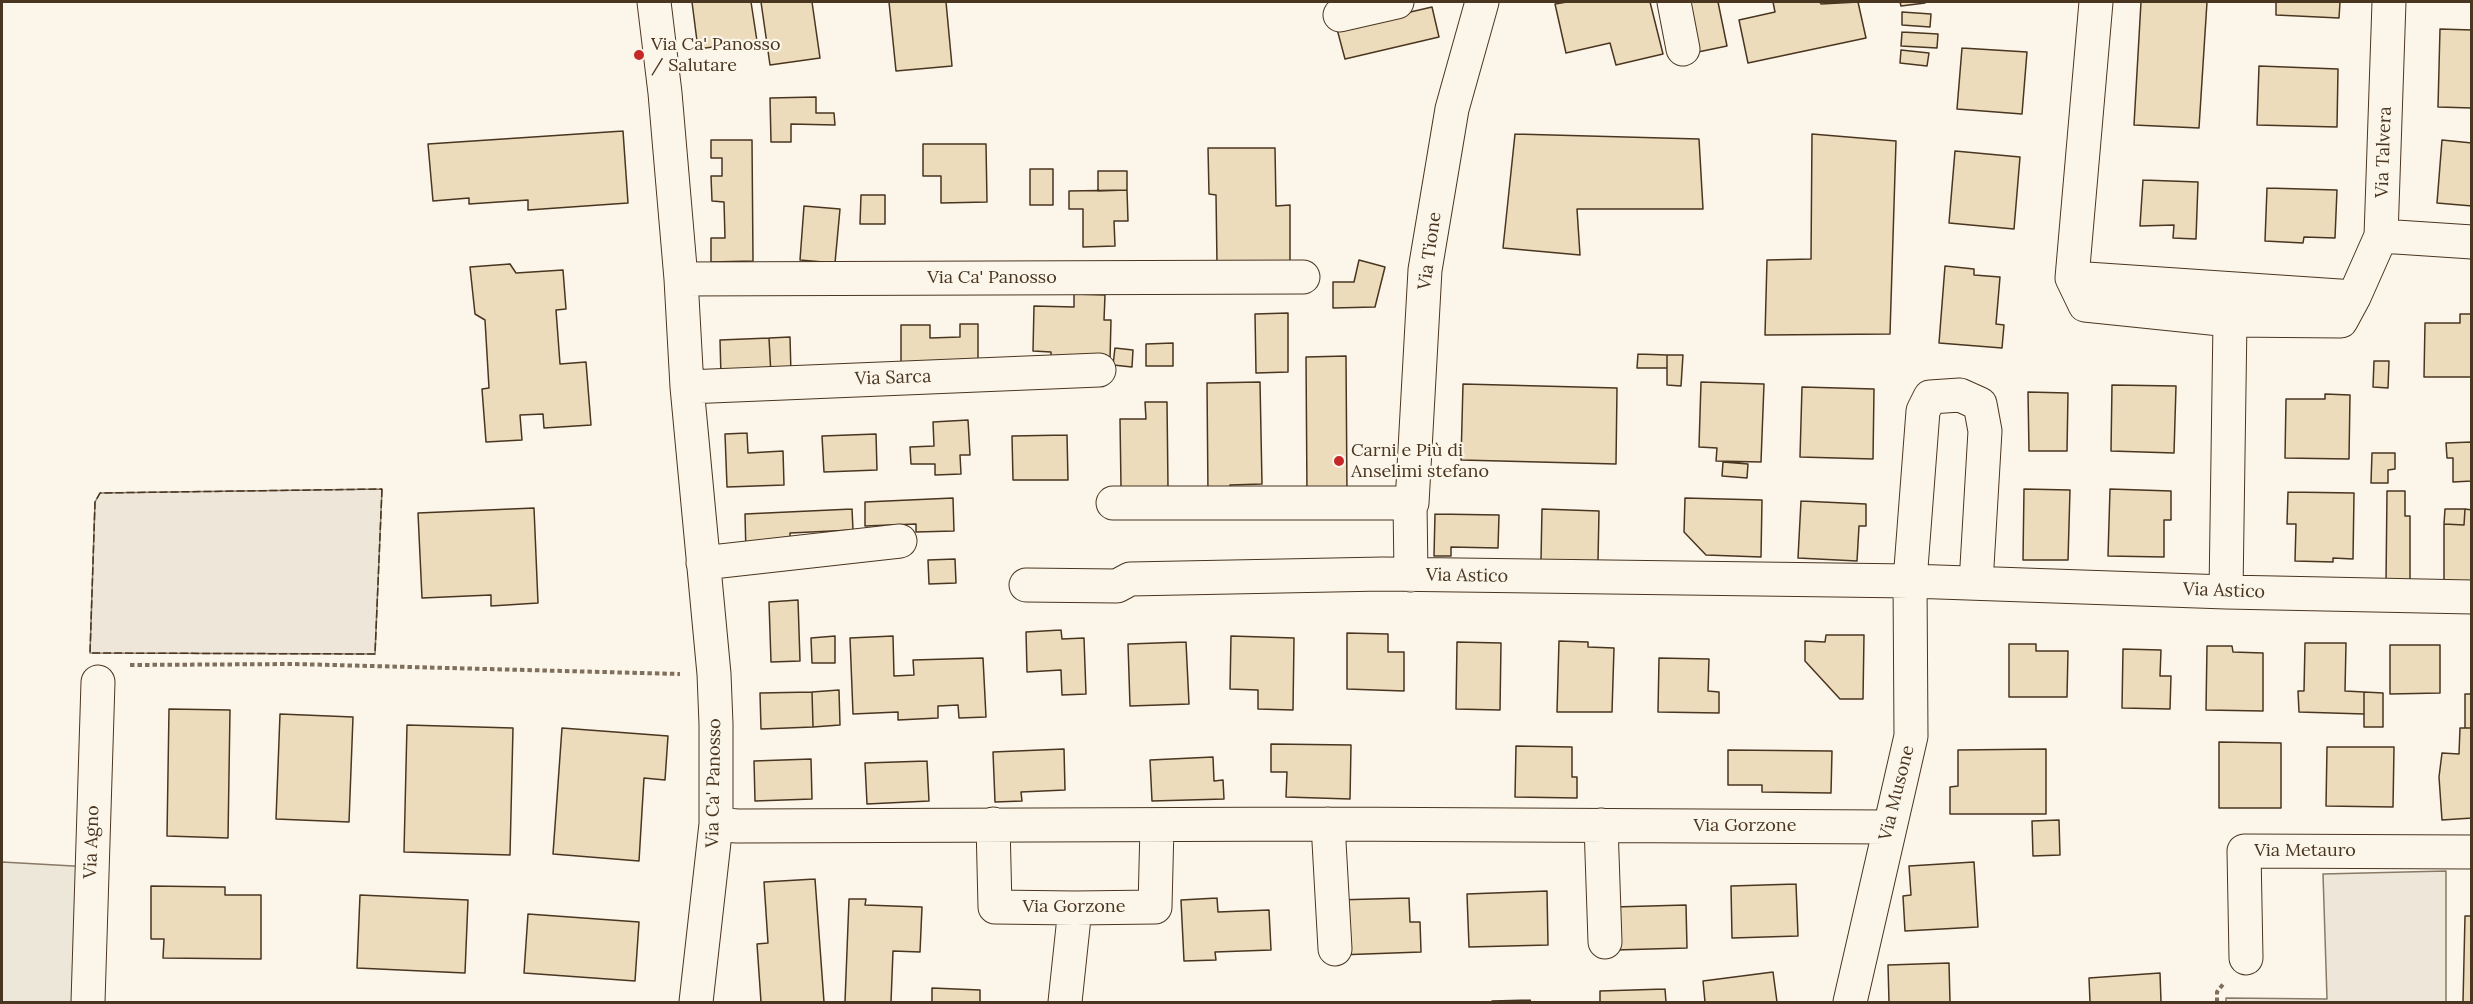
<!DOCTYPE html>
<html>
<head>
<meta charset="utf-8">
<style>
	body { margin:0 }
	#map { position:relative; width:2473px; height:1004px; overflow:hidden; background:#fbf6e9; font-family:Lora,serif }
	canvas { display:block }
	.frame { position:absolute; inset:0; border:3px solid #4a3520; pointer-events:none }
</style>
</head>
<body>
<div id="map">
<canvas width="2473" height="1004"></canvas>
<div class="frame"></div>
</div>
<script>
const g = document.querySelector('canvas').getContext('2d');
g.lineJoin = 'round';
function fillPath(path, color) { g.fillStyle = color; g.fill(path, 'evenodd'); }
const poly = rows => new Path2D(rows.map(r => 'M' + r).join(''));
function strokePath(path, color, width, dash) { g.strokeStyle = color; g.lineWidth = width; g.lineCap = dash ? 'butt' : 'round'; g.setLineDash(dash || []); g.stroke(path); }
function label(font, color, halo, rows, align = 'center') {
  g.font = font + ' Lora,serif'; g.lineWidth = 4.5; g.setLineDash([]); g.textBaseline = 'middle'; g.strokeStyle = halo; g.fillStyle = color; for (const [text, x, y, turn = 0] of rows) {
    g.save(); g.translate(x, y); g.rotate((+turn || 0) * Math.PI / 180); g.textAlign = isNaN(turn) ? turn : align; if (halo) g.strokeText(text, 0, 0); g.fillText(text, 0, 0); g.restore();
  }
}
const green = poly([
	[382,489,375,654,90,653,95,502,100,493,382,489],
	[2446,871,2446,1002,2226,1002,2226,998,2327,999,2323,874,2446,871]
]);
const parking = poly([
	[2,862,91,867,88,1002,2,1002,2,862]
]);
const building = poly([
	[692,2,751,2,757,41,698,49,692,2],
	[761,2,812,2,820,58,770,65,761,2],
	[889,2,946,2,952,66,896,71,889,2],
	[1567,2,1650,2,1663,54,1616,65,1610,43,1566,53,1555,4,1567,2],
	[1688,2,1718,2,1727,46,1698,52,1688,2],
	[1773,2,1820,2,1821,4,1858,2,1866,38,1748,63,1739,20,1775,12,1773,2],
	[1900,2,1925,2,1925,3,1901,6,1900,2],
	[2141,2,2207,2,2199,128,2134,125,2141,2],
	[2276,2,2340,2,2339,18,2276,15,2276,2],
	[1432,7,1439,37,1345,59,1337,29,1432,7],
	[1902,12,1931,14,1930,27,1902,25,1902,12],
	[2440,29,2472,30,2472,108,2438,107,2440,29],
	[1902,32,1938,34,1937,48,1901,46,1902,32],
	[1962,48,2027,52,2022,114,1957,109,1962,48],
	[1901,50,1929,53,1927,66,1900,63,1901,50],
	[2259,66,2338,69,2337,127,2257,125,2259,66],
	[816,97,816,113,834,113,835,125,791,124,791,142,771,142,770,98,816,97],
	[623,131,628,203,528,210,528,200,469,204,469,198,433,201,428,144,623,131],
	[1515,134,1699,139,1703,209,1577,209,1580,255,1503,248,1515,134],
	[1812,134,1896,141,1890,334,1765,335,1767,260,1811,259,1812,134],
	[711,140,752,140,753,261,711,262,711,238,725,238,724,202,712,201,711,176,722,176,722,158,711,158,711,140],
	[2442,140,2472,143,2472,206,2437,203,2442,140],
	[923,144,986,144,987,202,941,203,941,176,923,176,923,144],
	[1208,148,1275,148,1276,206,1290,205,1290,263,1217,264,1216,195,1209,194,1208,148],
	[1955,151,2020,157,2014,229,1949,223,1955,151],
	[1030,169,1053,169,1053,205,1030,205,1030,169],
	[1098,171,1127,171,1127,190,1098,191,1098,171],
	[2143,180,2198,182,2196,239,2173,238,2174,225,2140,226,2143,180],
	[2267,188,2337,190,2335,238,2304,237,2303,243,2265,241,2267,188],
	[1127,190,1128,221,1114,221,1115,246,1083,247,1083,209,1069,209,1069,191,1127,190],
	[861,195,885,195,885,224,860,224,861,195],
	[804,206,840,209,835,263,800,260,804,206],
	[1359,260,1385,267,1375,307,1333,308,1333,282,1354,282,1359,260],
	[510,264,516,273,563,270,566,309,556,310,560,364,586,362,591,425,544,428,543,414,520,415,522,440,486,442,482,389,489,388,485,320,475,314,470,267,510,264],
	[1945,266,1974,269,1974,275,2000,277,1996,324,2004,325,2002,348,1939,343,1945,266],
	[1074,294,1105,295,1104,320,1111,320,1110,360,1051,358,1051,352,1033,351,1034,306,1074,307,1074,294],
	[1288,313,1288,372,1256,373,1255,314,1288,313],
	[2460,314,2472,314,2472,377,2424,377,2425,323,2460,323,2460,314],
	[960,324,978,324,978,373,901,362,901,325,930,325,930,338,960,337,960,324],
	[790,337,791,374,771,375,769,338,790,337],
	[769,338,771,375,721,377,720,340,769,338],
	[1173,343,1173,366,1146,366,1146,344,1173,343],
	[1115,348,1133,350,1132,367,1113,365,1115,348],
	[1638,354,1667,355,1667,368,1637,368,1638,354],
	[1667,355,1683,355,1681,386,1667,385,1667,355],
	[1346,356,1347,495,1307,495,1306,357,1346,356],
	[2374,361,2389,361,2388,388,2373,387,2374,361],
	[1260,382,1262,484,1230,485,1230,495,1208,495,1207,383,1260,382],
	[1701,382,1764,384,1761,462,1716,461,1717,448,1699,447,1701,382],
	[1463,384,1617,388,1616,464,1461,460,1463,384],
	[2112,385,2176,386,2174,453,2111,451,2112,385],
	[1802,387,1874,389,1873,459,1800,457,1802,387],
	[2028,392,2068,393,2067,451,2029,451,2028,392],
	[2325,394,2350,395,2349,459,2285,458,2286,399,2325,399,2325,394],
	[1145,402,1167,402,1168,487,1121,487,1120,419,1146,419,1145,402],
	[968,420,970,455,960,455,961,474,935,475,935,464,911,464,910,447,934,446,933,422,968,420],
	[747,433,748,453,783,451,784,485,727,487,725,434,747,433],
	[876,434,877,470,824,472,822,436,876,434],
	[1067,435,1068,480,1013,480,1012,436,1067,435],
	[2472,442,2472,481,2453,482,2453,458,2447,458,2446,443,2472,442],
	[2372,453,2395,453,2395,469,2388,470,2388,483,2371,483,2372,453],
	[1723,462,1748,464,1747,478,1722,476,1723,462],
	[2024,489,2070,490,2068,560,2023,560,2024,489],
	[2110,489,2171,491,2171,520,2164,520,2164,557,2108,556,2110,489],
	[2387,491,2405,491,2405,516,2410,516,2410,583,2386,583,2387,491],
	[2288,492,2354,493,2353,559,2333,558,2333,562,2295,561,2296,524,2287,524,2288,492],
	[953,498,954,531,916,532,916,524,865,526,865,502,953,498],
	[1685,498,1762,500,1761,557,1706,555,1684,532,1685,498],
	[1801,501,1866,504,1866,526,1859,526,1857,561,1798,558,1801,501],
	[534,508,538,603,491,606,491,595,422,598,418,513,534,508],
	[852,509,853,530,790,533,791,553,746,554,745,514,852,509],
	[1542,509,1599,511,1598,561,1541,560,1542,509],
	[2445,509,2465,509,2464,525,2444,524,2445,509],
	[2465,509,2472,510,2472,582,2444,582,2444,524,2464,525,2465,509],
	[1435,514,1499,515,1498,548,1451,547,1451,556,1434,556,1435,514],
	[955,559,956,583,929,584,928,560,955,559],
	[798,600,800,661,771,662,769,602,798,600],
	[1061,630,1062,639,1084,638,1086,694,1062,695,1061,670,1027,672,1026,632,1061,630],
	[1347,633,1388,634,1388,652,1404,652,1404,691,1347,689,1347,633],
	[1826,635,1864,635,1863,699,1840,699,1805,661,1805,641,1825,642,1826,635],
	[835,636,835,663,812,663,811,638,835,636],
	[893,636,894,676,914,675,913,660,983,658,986,717,959,718,958,705,938,706,938,718,898,720,898,712,853,714,850,638,893,636],
	[1231,636,1294,638,1293,710,1258,709,1258,690,1230,689,1231,636],
	[1559,641,1588,642,1588,647,1614,648,1612,712,1557,712,1559,641],
	[1186,642,1189,704,1130,706,1128,644,1186,642],
	[1457,642,1501,643,1500,710,1456,709,1457,642],
	[2305,643,2346,643,2345,691,2364,692,2364,714,2299,712,2298,691,2304,691,2305,643],
	[2009,644,2036,644,2036,651,2068,651,2067,697,2009,697,2009,644],
	[2390,645,2440,645,2440,693,2390,694,2390,645],
	[2207,646,2232,646,2233,652,2263,653,2263,711,2206,710,2207,646],
	[2123,649,2161,650,2160,676,2171,676,2170,709,2122,708,2123,649],
	[1659,658,1709,659,1708,691,1719,692,1719,713,1658,712,1659,658],
	[839,690,840,725,813,727,812,692,839,690],
	[812,692,813,727,761,729,760,693,812,692],
	[2364,692,2383,693,2383,727,2364,727,2364,692],
	[2465,694,2472,694,2472,728,2465,728,2465,694],
	[169,709,230,710,228,838,167,836,169,709],
	[280,714,353,717,349,822,276,819,280,714],
	[407,725,513,728,510,855,404,852,407,725],
	[562,728,668,736,665,780,644,778,639,861,553,854,562,728],
	[2460,728,2472,728,2472,818,2442,820,2439,777,2442,753,2459,754,2460,728],
	[2219,742,2281,743,2281,808,2219,808,2219,742],
	[1271,744,1351,745,1350,799,1286,797,1287,772,1271,772,1271,744],
	[1516,746,1572,747,1572,777,1577,777,1577,798,1515,797,1516,746],
	[2327,747,2394,747,2393,807,2326,806,2327,747],
	[1064,749,1065,790,1021,792,1022,801,995,802,993,752,1064,749],
	[2046,749,2046,814,1950,814,1950,787,1958,786,1958,750,2046,749],
	[1728,750,1832,751,1831,793,1762,792,1762,785,1728,785,1728,750],
	[1213,757,1214,781,1223,780,1224,799,1152,801,1150,760,1213,757],
	[811,759,812,799,755,801,754,761,811,759],
	[927,761,929,801,867,804,865,763,927,761],
	[2059,820,2060,855,2033,856,2032,821,2059,820],
	[1974,862,1978,927,1905,931,1903,896,1911,895,1909,866,1974,862],
	[815,879,824,1002,761,1002,757,944,768,943,764,882,815,879],
	[1796,884,1798,936,1732,938,1731,886,1796,884],
	[151,886,225,887,225,895,261,895,261,959,163,958,164,939,151,939,151,886],
	[1547,891,1548,945,1469,947,1467,894,1547,891],
	[360,895,468,900,465,973,357,968,360,895],
	[1217,898,1218,912,1269,910,1271,950,1215,952,1216,960,1184,961,1181,900,1217,898],
	[1409,898,1410,922,1420,922,1421,952,1338,955,1336,900,1409,898],
	[849,899,866,899,865,905,922,907,920,952,893,951,891,1002,845,1002,849,899],
	[1686,905,1687,948,1615,950,1613,907,1686,905],
	[528,914,639,922,635,981,524,973,528,914],
	[2465,916,2472,916,2472,1002,2463,1002,2465,916],
	[1949,963,1950,1002,1889,1002,1888,965,1949,963],
	[1773,972,1777,1002,1705,1002,1703,981,1773,972],
	[2160,973,2161,1002,2090,1002,2089,978,2160,973],
	[932,988,980,990,980,1002,932,1002,932,988],
	[1665,989,1666,1002,1600,1002,1600,991,1665,989],
	[1530,1000,1531,1002,1492,1002,1492,1001,1530,1000]
]);
const path = poly([
	[130,665,294,664,680,674],
	[2217,1002,2217,992,2224,983]
]);
const minor = poly([
	[654,2,665,93,681,279,687,387,714,674,716,724,716,824,696,1002],
	[1674,2,1683,49],
	[2096,2,2072,278,2085,305,2230,320,2341,321,2354,297,2381,236,2389,2],
	[1340,15,1397,2],
	[2381,236,2472,242],
	[2072,278,2354,297],
	[681,279,1303,277],
	[687,387,1099,370],
	[1113,503,1410,503],
	[703,563,900,541],
	[1411,575,1410,503,1412,503,1425,270,1452,109,1482,2],
	[1026,585,1117,586,1130,579,1383,574,1910,581,2226,592,2472,597],
	[2226,592,2230,320],
	[716,824,737,826,1328,824,1888,827],
	[993,824,995,907,1075,908,1155,907,1157,826],
	[1328,824,1335,949],
	[1601,825,1605,942],
	[2246,958,2244,851,2472,852],
	[88,1002,98,682],
	[1065,1002,1075,908],
	[1850,1002,1911,736,1910,581,1923,411,1930,397,1960,395,1980,404,1985,431,1976,583]
]);
const fence = poly([
	[382,489,375,654,90,653,95,502,100,493,382,489]
]);
const markers = [
	[639,55,6,"#c62828"],
	[1339,461,6,"#c62828"]
];
const poiNames = [
	["Via Ca' Panosso",651,45],
	["/ Salutare",651,66],
	["Carni e Più di",1351,451],
	["Anselimi stefano",1351,472]
];
const streetNames = [
	["Via Talvera",2384,152,-88],
	["Via Tione",1430,251,-82],
	["Via Ca' Panosso",992,278],
	["Via Sarca",893,378,-2],
	["Via Astico",1467,576,1],
	["Via Astico",2224,591,2],
	["Via Ca' Panosso",714,783,-89],
	["Via Musone",1897,793,-76],
	["Via Gorzone",1745,826],
	["Via Agno",92,842,-88],
	["Via Metauro",2305,851],
	["Via Gorzone",1074,907]
];
fillPath(green, '#ede6d9');
strokePath(green, '#887966', 1.5);
fillPath(parking, '#ede7d9');
strokePath(parking, '#887966', 1.5);
fillPath(building, '#ecdcbc');
strokePath(building, '#4a3520', 1.5);
strokePath(minor, '#4a3520', 35);
strokePath(path, '#7f6f5c', 4, [4.5, 3]);
strokePath(minor, '#fbf6e9', 33);
strokePath(fence, '#4a3520', 1.5, [8, 3]);
for (const [x, y, r, color] of markers) { const dot = new Path2D(); dot.arc(x, y, r, 0, 2 * Math.PI); g.fillStyle = color; g.fill(dot); strokePath(dot, '#fbf6e9', 2); }
label('18px', '#4a3520', '#fbf6e9', poiNames, 'left');
label('18px', '#4a3520', '#fbf6e9', streetNames);
</script>
</body>
</html>
